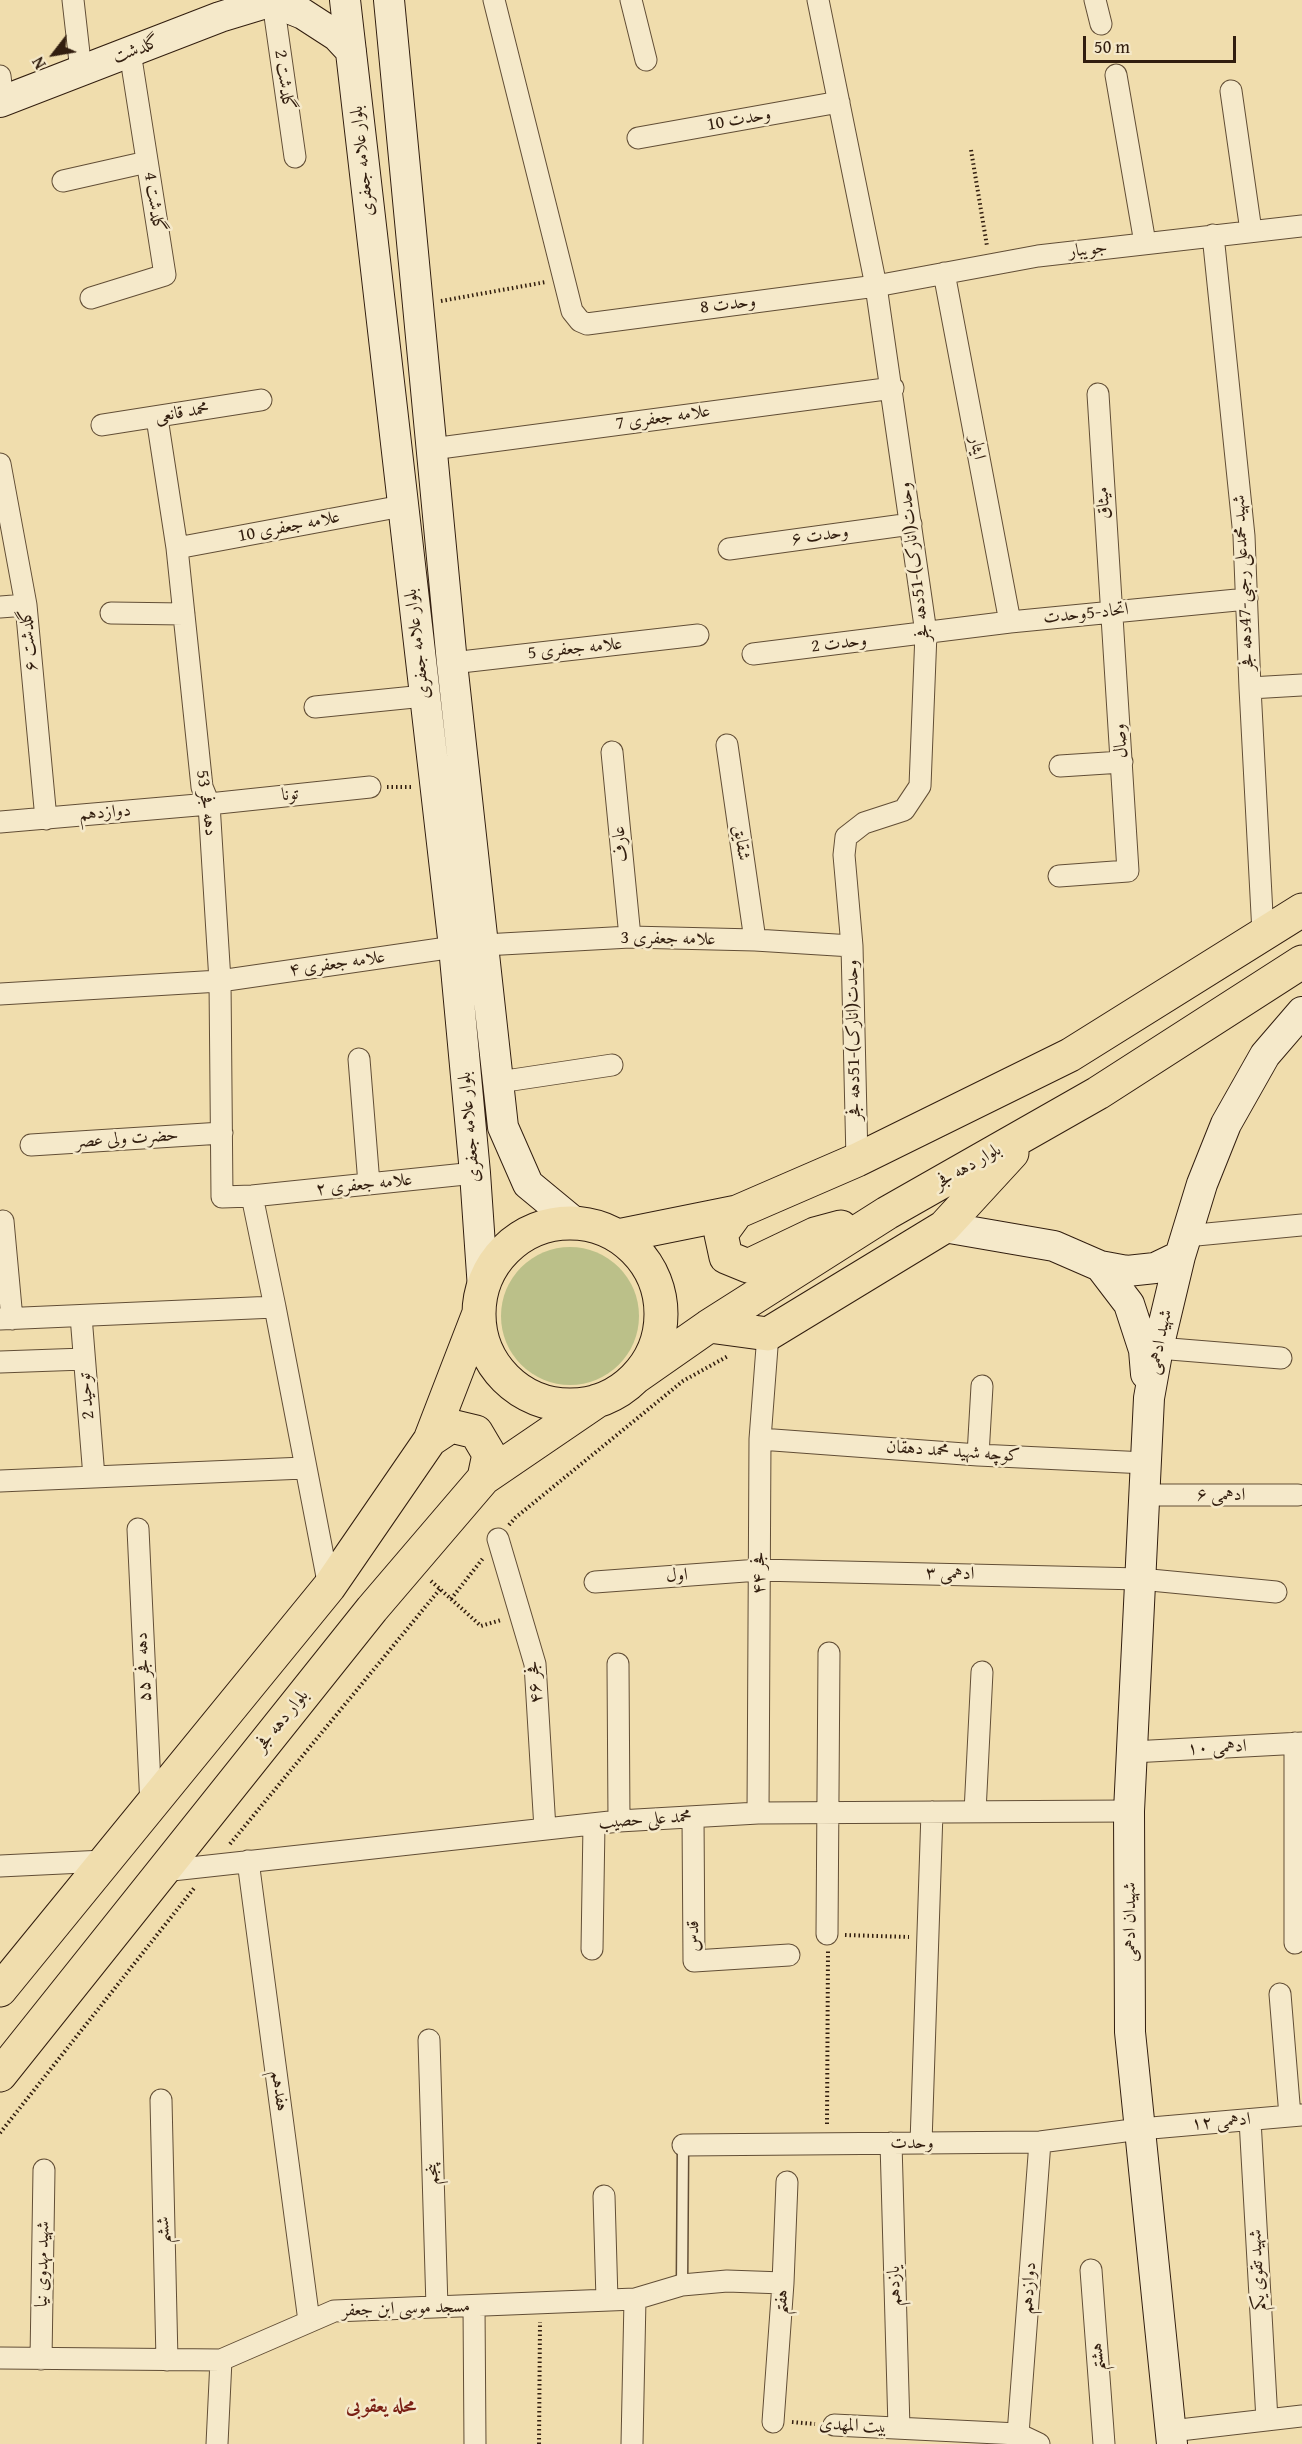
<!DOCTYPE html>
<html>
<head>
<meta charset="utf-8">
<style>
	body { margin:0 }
	#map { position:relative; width:1302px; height:2444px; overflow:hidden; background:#f0ddad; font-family:"Gentium Book Plus",serif }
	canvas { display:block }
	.north { position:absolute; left:24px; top:24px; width:60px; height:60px; -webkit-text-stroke:4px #f5e9ca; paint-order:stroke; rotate:239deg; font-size:16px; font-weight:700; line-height:24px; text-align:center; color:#321e0f }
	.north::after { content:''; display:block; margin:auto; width:21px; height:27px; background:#321e0f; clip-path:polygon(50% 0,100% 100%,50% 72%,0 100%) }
	.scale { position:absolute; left:1083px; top:36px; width:153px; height:27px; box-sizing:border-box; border:3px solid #321e0f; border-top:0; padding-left:8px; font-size:18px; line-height:21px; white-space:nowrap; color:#321e0f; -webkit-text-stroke:4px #f5e9ca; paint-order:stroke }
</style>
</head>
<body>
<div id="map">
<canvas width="1302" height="2444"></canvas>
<div class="north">N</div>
<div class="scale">50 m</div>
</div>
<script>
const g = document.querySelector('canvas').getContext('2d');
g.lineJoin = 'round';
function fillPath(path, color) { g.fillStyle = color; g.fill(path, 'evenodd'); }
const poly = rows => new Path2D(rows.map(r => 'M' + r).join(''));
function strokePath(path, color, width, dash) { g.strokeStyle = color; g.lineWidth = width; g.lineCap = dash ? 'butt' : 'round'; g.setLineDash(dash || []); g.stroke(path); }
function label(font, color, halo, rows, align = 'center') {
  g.font = font + ' "Gentium Book Plus",Amiri,serif'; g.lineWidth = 5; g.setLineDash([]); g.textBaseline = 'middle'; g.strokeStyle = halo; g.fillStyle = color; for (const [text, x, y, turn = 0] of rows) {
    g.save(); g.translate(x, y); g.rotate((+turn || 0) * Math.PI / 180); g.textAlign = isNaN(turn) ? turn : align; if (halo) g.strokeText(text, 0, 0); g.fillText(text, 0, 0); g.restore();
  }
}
const green = poly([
	'501 1316a69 69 0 1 1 138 0a69 69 0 1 1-138 0Z'
]);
const path = poly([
	[971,150,987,246],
	[441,301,546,282],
	[387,787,413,787],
	[509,1525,515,1518,683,1381,728,1356],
	[431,1581,481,1626,501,1620],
	[451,1599,484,1557],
	[230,1844,440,1589],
	[845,1935,909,1937],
	[827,2124,828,1951],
	[0,2133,195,1887],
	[792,2422,815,2424],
	[539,2444,540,2322]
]);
const lane = poly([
	[682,2285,683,2145]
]);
const street = poly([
	[73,0,81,71],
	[494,0,572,311,580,321,587,324,876,286,1038,256,1302,226],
	[631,0,646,60],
	[818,0,876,286,926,633,920,786,904,810,864,823,846,837,844,855,852,946,857,1160],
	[1095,0,1101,24],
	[273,2,295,157],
	[1116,75,1145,243],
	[0,76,3,101],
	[1231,91,1251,231],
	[638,138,839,102],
	[63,181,147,162],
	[1213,235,1244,536,1250,688,1263,933],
	[944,273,1010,622],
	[91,298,165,275,130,52],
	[157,418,177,548,202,787,209,804,220,981,222,1197,252,1196,475,1173],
	[102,425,261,400],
	[432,449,893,388],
	[0,464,26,605,46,819],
	[177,548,402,506],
	[729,549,911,524],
	[0,607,26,605],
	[111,613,184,614],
	[753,654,1010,622,1247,599],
	[452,663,698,635],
	[1250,688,1302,685],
	[315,707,424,696],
	[727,745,755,940],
	[612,752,630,937],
	[1060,766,1122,762],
	[0,822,209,804,370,787],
	[1059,876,1128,871,1098,394],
	[484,945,630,937,755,940,852,946],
	[0,994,220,981,454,947],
	[359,1059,369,1184],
	[499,1082,612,1065],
	[31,1145,222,1133],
	[252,1196,275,1307],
	[3,1221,12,1319],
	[1186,1236,1302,1225],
	[81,1316,94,1477],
	[0,1319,275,1307,329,1587],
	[1158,1348,1281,1358],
	[0,1362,84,1359],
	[760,1439,978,1455,1146,1463],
	[978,1455,982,1386],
	[0,1481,304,1468],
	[1144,1495,1298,1495],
	[138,1529,151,1806],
	[498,1539,535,1664,545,1829],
	[595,1582,759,1570,1140,1579,1276,1592],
	[618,1664,619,1821],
	[1132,1752,1302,1743],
	[975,1812,982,1672],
	[758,1813,760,1439,768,1334],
	[693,1817,694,1961,789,1955],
	[248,1861,309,2321],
	[0,1866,104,1861],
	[163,1871,619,1821,758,1813,1129,1811],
	[827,1934,829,1653],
	[1295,1943,1295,1743],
	[592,1949,594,1824],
	[1280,1994,1290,2116],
	[429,2040,437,2307],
	[161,2100,167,2360],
	[1250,2120,1267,2420],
	[891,2143,899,2428],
	[921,2143,932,1812],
	[683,2145,1040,2142,1140,2129,1302,2115],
	[604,2196,607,2300],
	[1091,2270,1104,2444],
	[474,2306,475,2444],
	[0,2358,221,2360,334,2311,635,2299,682,2285,727,2281,783,2283],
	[41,2359,44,2170],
	[773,2422,783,2283,787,2182],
	[834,2425,1018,2434,1039,2444],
	[1171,2431,1302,2416],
	[1018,2434,1040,2142],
	[217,2444,221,2360],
	[632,2444,635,2299]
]);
const secondary = poly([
	[345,0,454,947,475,1173,483,1289],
	[389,0,452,663,503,1127,528,1184,574,1222],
	[273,2,303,14,337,36,351,51],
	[0,102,220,17,276,0],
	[944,1227,1054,1246,1100,1266,1129,1304,1144,1350,1146,1374],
	[1100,1266,1127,1271,1155,1268,1180,1256],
	[1172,2444,1130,2032,1129,1811,1149,1398,1158,1348,1180,1256,1202,1184,1226,1124,1265,1055,1302,1012]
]);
const primary = poly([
	[737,1212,721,1234,726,1257,748,1266,815,1234,841,1227],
	'479 1314a91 91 0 1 1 182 0a91 91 0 1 1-182 0Z',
	[618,1236,737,1212,857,1160,1070,1055,1302,910],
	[709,1326,768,1334,944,1227,1012,1153],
	[636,1377,709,1326,887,1213,1098,1093,1302,962],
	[430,1440,451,1426,476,1432,489,1454,484,1478],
	[0,1990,329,1587,430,1440,479,1313],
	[0,2075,372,1609,484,1478,597,1401]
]);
const streetNames = [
	["گلدشت",136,50,-21],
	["گلدشت 2",284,80,82],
	["وحدت 10",739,120,-10],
	["بلوار علامه جعفری",363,161,-96],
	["گلدشت 4",154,202,81],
	["جویبار",1088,250,-7],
	["وحدت 8",728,305,-7],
	["محمد قانعی",182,413,-9],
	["علامه جعفری 7",663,418,-8],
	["ایثار",977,448,79],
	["میثاق",1104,503,-94],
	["علامه جعفری 10",289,527,-11],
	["وحدت ۶",820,536,-8],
	["وحدت(انارک)-51دهه فجر",915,562,-97],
	["شهید محمدعلی رجبی-47دهه فجر",1244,583,-93],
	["اتحاد-5وحدت",1086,614,-6],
	["گلدشت ۶",29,640,-96],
	["بلوار علامه جعفری",418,644,-97],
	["وحدت 2",839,644,-7],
	["علامه جعفری 5",575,649,-6],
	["وصال",1121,741,-94],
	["تونا",290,795,-6],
	["دهه فجر 53",206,803,82],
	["دوازدهم",105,813,-5],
	["شقایق",741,843,82],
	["عارف",621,844,-96],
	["علامه جعفری 3",668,939,1],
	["علامه جعفری ۴",337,964,-8],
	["وحدت(انارک)-51دهه فجر",854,1040,-91],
	["بلوار علامه جعفری",470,1127,-95],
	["حضرت ولی عصر",127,1139,-4],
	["بلوار دهه فجر",968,1167,-30],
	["علامه جعفری ۲",364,1185,-6],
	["شهید ادهمی",1160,1342,-78],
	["توحید 2",87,1396,-95],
	["کوچه شهید محمد دهقان",953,1452,4],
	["ادهمی ۶",1221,1495],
	["فجر ۴۴",759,1573,-90],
	["ادهمی ۳",950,1574,1],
	["اول",677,1576,-4],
	["دهه فجر ۵۵",144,1667,-93],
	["فجر ۴۶",535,1682,-96],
	["بلوار دهه فجر",282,1721,-51],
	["ادهمی ۱۰",1217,1748,-3],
	["محمد علی حصیب",645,1820,-4],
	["شهیدان ادهمی",1130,1922,-90],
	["قدس",694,1936,-91],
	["هفدهم",279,2091,82],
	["ادهمی ۱۲",1221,2122,-5],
	["وحدت",912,2143],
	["پنجم",433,2174,-92],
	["ششم",164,2230,-91],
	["شهید مهدوی نیا",43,2264,-89],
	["شهید تقوی یکم",1258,2270,-93],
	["یازدهم",895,2286,-92],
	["دوازدهم",1029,2288,-86],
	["هفتم",782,2302,-86],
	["مسجد موسی ابن جعفر",406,2309,-2],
	["هشتم",1098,2357,-94],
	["بیت المهدی",853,2426,3]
];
const neighbourhoodNames = [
	["محله یعقوبی",381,2407]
];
fillPath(green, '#bbc089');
strokePath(lane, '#624e36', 13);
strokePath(street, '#624e36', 23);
strokePath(secondary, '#321e0f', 32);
strokePath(primary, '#321e0f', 35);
strokePath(path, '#321e0f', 4, [1.5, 3]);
strokePath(lane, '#f5e9ca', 10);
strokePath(street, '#f5e9ca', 21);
strokePath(secondary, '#f5e9ca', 30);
strokePath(primary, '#f0ddad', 33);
label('18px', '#321e0f', '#f5e9ca', streetNames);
label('bold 20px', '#7a1f14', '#f5e9ca', neighbourhoodNames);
</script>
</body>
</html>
